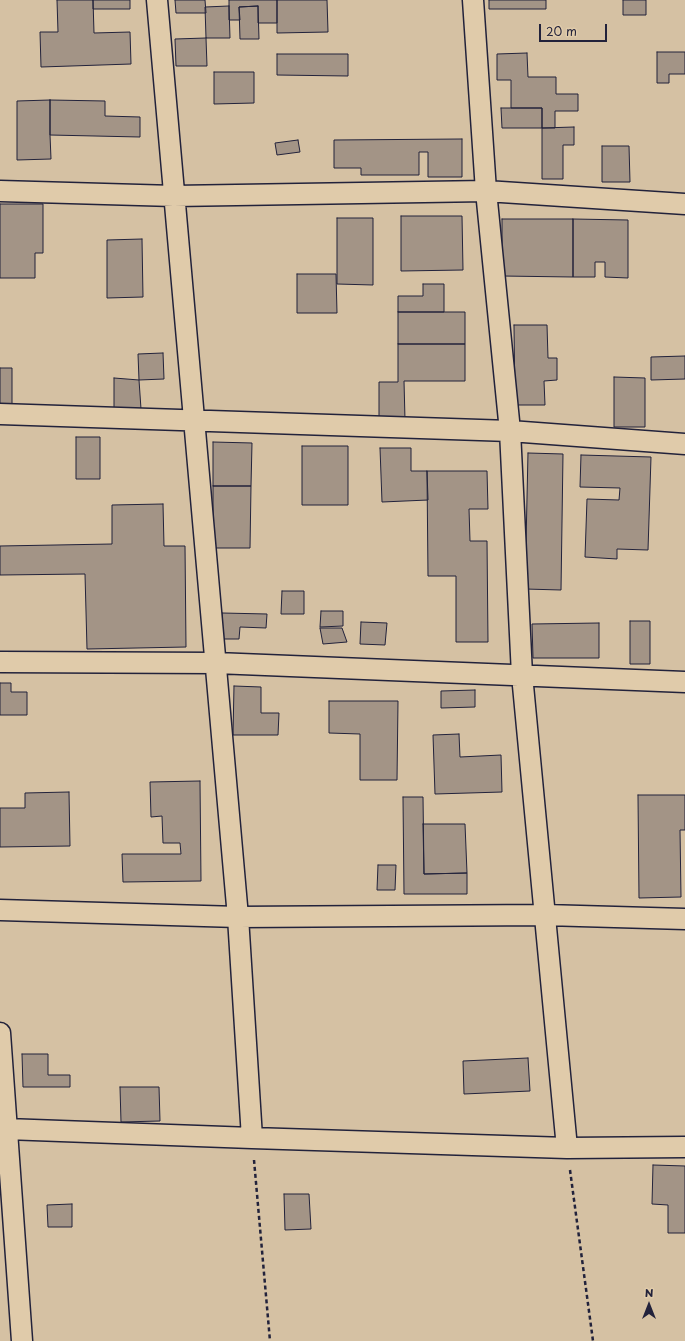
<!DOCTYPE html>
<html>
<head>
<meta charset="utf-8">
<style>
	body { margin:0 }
	#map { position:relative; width:685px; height:1341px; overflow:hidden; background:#d5c1a3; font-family:"Playpen Sans",sans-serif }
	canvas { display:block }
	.north { position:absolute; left:629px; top:1285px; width:40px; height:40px; -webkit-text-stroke:3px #e0cbaa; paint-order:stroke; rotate:0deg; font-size:11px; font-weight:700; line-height:16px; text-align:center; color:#22223b }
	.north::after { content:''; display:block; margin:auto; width:14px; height:18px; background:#22223b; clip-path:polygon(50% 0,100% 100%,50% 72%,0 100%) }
	.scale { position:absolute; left:539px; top:24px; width:68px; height:18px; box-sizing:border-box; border:2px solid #22223b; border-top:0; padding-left:5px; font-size:12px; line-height:14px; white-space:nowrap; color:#22223b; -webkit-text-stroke:3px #e0cbaa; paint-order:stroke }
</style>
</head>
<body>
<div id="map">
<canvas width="685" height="1341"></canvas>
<div class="north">N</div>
<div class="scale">20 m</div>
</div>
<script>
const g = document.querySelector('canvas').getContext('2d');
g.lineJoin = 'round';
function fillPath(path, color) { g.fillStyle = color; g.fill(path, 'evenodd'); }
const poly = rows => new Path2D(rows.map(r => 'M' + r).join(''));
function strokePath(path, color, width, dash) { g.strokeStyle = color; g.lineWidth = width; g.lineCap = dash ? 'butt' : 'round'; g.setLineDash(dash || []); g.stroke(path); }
const building = poly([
	[57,0,93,0,94,33,130,32,131,64,41,67,40,32,58,32,57,0],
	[93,0,130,0,130,9,93,9,93,0],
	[175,0,205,0,206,13,176,13,175,0],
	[229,0,277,0,277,23,258,23,258,6,239,7,240,20,229,20,229,0],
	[277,0,327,0,328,32,277,33,277,0],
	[489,0,546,0,546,9,489,9,489,0],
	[623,0,646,0,646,15,623,15,623,0],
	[229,6,230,38,206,38,205,7,229,6],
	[258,6,259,39,240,39,239,7,258,6],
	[206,38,207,66,176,66,175,39,206,38],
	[657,52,685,52,685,74,669,74,669,83,657,83,657,52],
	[527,53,528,77,556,77,556,94,578,94,578,111,555,111,555,128,542,128,542,108,511,108,511,80,497,80,497,54,527,53],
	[277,54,348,54,348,76,277,75,277,54],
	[214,72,254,72,254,103,214,104,214,72],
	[50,100,50,135,51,159,17,160,17,101,50,100],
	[50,100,105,101,105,116,140,117,140,137,50,135,50,100],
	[501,108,542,108,542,128,502,128,501,108],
	[574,127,574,145,563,145,563,179,542,179,542,128,574,127],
	[462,139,462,177,428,177,428,152,419,152,419,175,361,175,361,168,334,168,334,140,462,139],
	[298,140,300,152,277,155,275,143,298,140],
	[602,146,629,146,630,182,602,182,602,146],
	[0,204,43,204,43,253,35,253,35,278,0,278,0,204],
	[401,216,462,216,463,270,401,271,401,216],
	[337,218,373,218,373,285,337,284,337,218],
	[502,219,573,219,573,277,502,276,502,219],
	[573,219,628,220,628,278,605,277,605,262,595,262,595,277,573,277,573,219],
	[142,239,143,297,107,298,107,240,142,239],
	[297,274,336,274,337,313,297,313,297,274],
	[423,284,444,284,444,312,398,312,398,296,423,296,423,284],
	[398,312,465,312,465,344,398,344,398,312],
	[514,325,547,325,548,358,557,358,557,380,544,381,545,405,515,405,514,325],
	[398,344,465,344,465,381,404,381,405,420,379,420,379,382,398,382,398,344],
	[163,353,164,379,139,380,138,354,163,353],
	[685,356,685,379,651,380,651,357,685,356],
	[0,368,12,368,12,407,0,408,0,368],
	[614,377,645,378,645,427,614,427,614,377],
	[114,378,139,380,141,409,114,409,114,378],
	[76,437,100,437,100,479,76,479,76,437],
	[213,442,252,443,251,486,213,486,213,442],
	[302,446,348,446,348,505,302,505,302,446],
	[380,448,411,448,411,471,427,471,428,500,382,502,380,448],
	[528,453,563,454,561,590,525,589,528,453],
	[581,455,651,457,648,550,617,549,617,559,585,557,587,499,619,500,620,488,580,487,581,455],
	[427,471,487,471,488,509,469,509,470,541,487,541,488,642,456,642,456,576,428,576,427,471],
	[213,486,251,486,250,548,213,548,213,486],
	[163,504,164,546,185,546,186,647,87,649,85,574,0,575,0,546,112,544,112,505,163,504],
	[282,591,304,591,304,614,281,614,282,591],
	[321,611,343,611,343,626,320,627,321,611],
	[222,613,267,614,266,628,240,627,239,639,222,639,222,613],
	[630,621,650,621,650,664,630,664,630,621],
	[361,622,387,623,385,645,360,644,361,622],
	[599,623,599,658,533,658,532,624,599,623],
	[320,628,342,628,347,642,323,644,320,628],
	[0,683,11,683,11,692,27,692,27,715,0,715,0,683],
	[234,686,261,687,261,713,279,713,278,735,233,735,234,686],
	[475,690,475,707,441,708,441,691,475,690],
	[329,701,398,701,397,780,360,780,360,734,329,733,329,701],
	[459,734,460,757,501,755,502,792,435,794,433,735,459,734],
	[200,781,201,881,123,882,122,854,181,854,180,843,163,843,162,816,151,817,150,782,200,781],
	[69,792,70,846,0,847,0,808,25,808,25,793,69,792],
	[638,795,685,795,685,830,680,830,681,897,639,898,638,795],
	[403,797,423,797,424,874,467,873,467,894,404,894,403,797],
	[423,824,465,824,467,873,424,874,423,824],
	[378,865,396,865,395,890,377,890,378,865],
	[22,1054,48,1054,48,1075,70,1075,70,1087,23,1087,22,1054],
	[528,1058,530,1091,464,1094,463,1061,528,1058],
	[120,1087,159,1087,160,1121,121,1122,120,1087],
	[653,1165,685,1166,685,1233,668,1233,668,1205,652,1204,653,1165],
	[284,1194,309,1194,311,1229,285,1230,284,1194],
	[72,1204,72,1227,48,1227,47,1205,72,1204]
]);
const path = poly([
	[254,1160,270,1341],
	[570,1170,593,1341]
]);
const minor = poly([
	[157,0,238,917,252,1138],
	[473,0,486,191,510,431,522,675,567,1148],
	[0,191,174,196,486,191,685,204],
	[0,414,510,431,685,444],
	[0,662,216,663,685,682],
	[0,910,238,917,545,915,685,919],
	[0,1033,22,1341],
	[6,1129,252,1138,567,1148,685,1147]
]);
fillPath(building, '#a39486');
strokePath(building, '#22223b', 1);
strokePath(minor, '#22223b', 23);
strokePath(path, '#22223b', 2.5, [4, 3]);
strokePath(minor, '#e0cbaa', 20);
</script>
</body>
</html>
